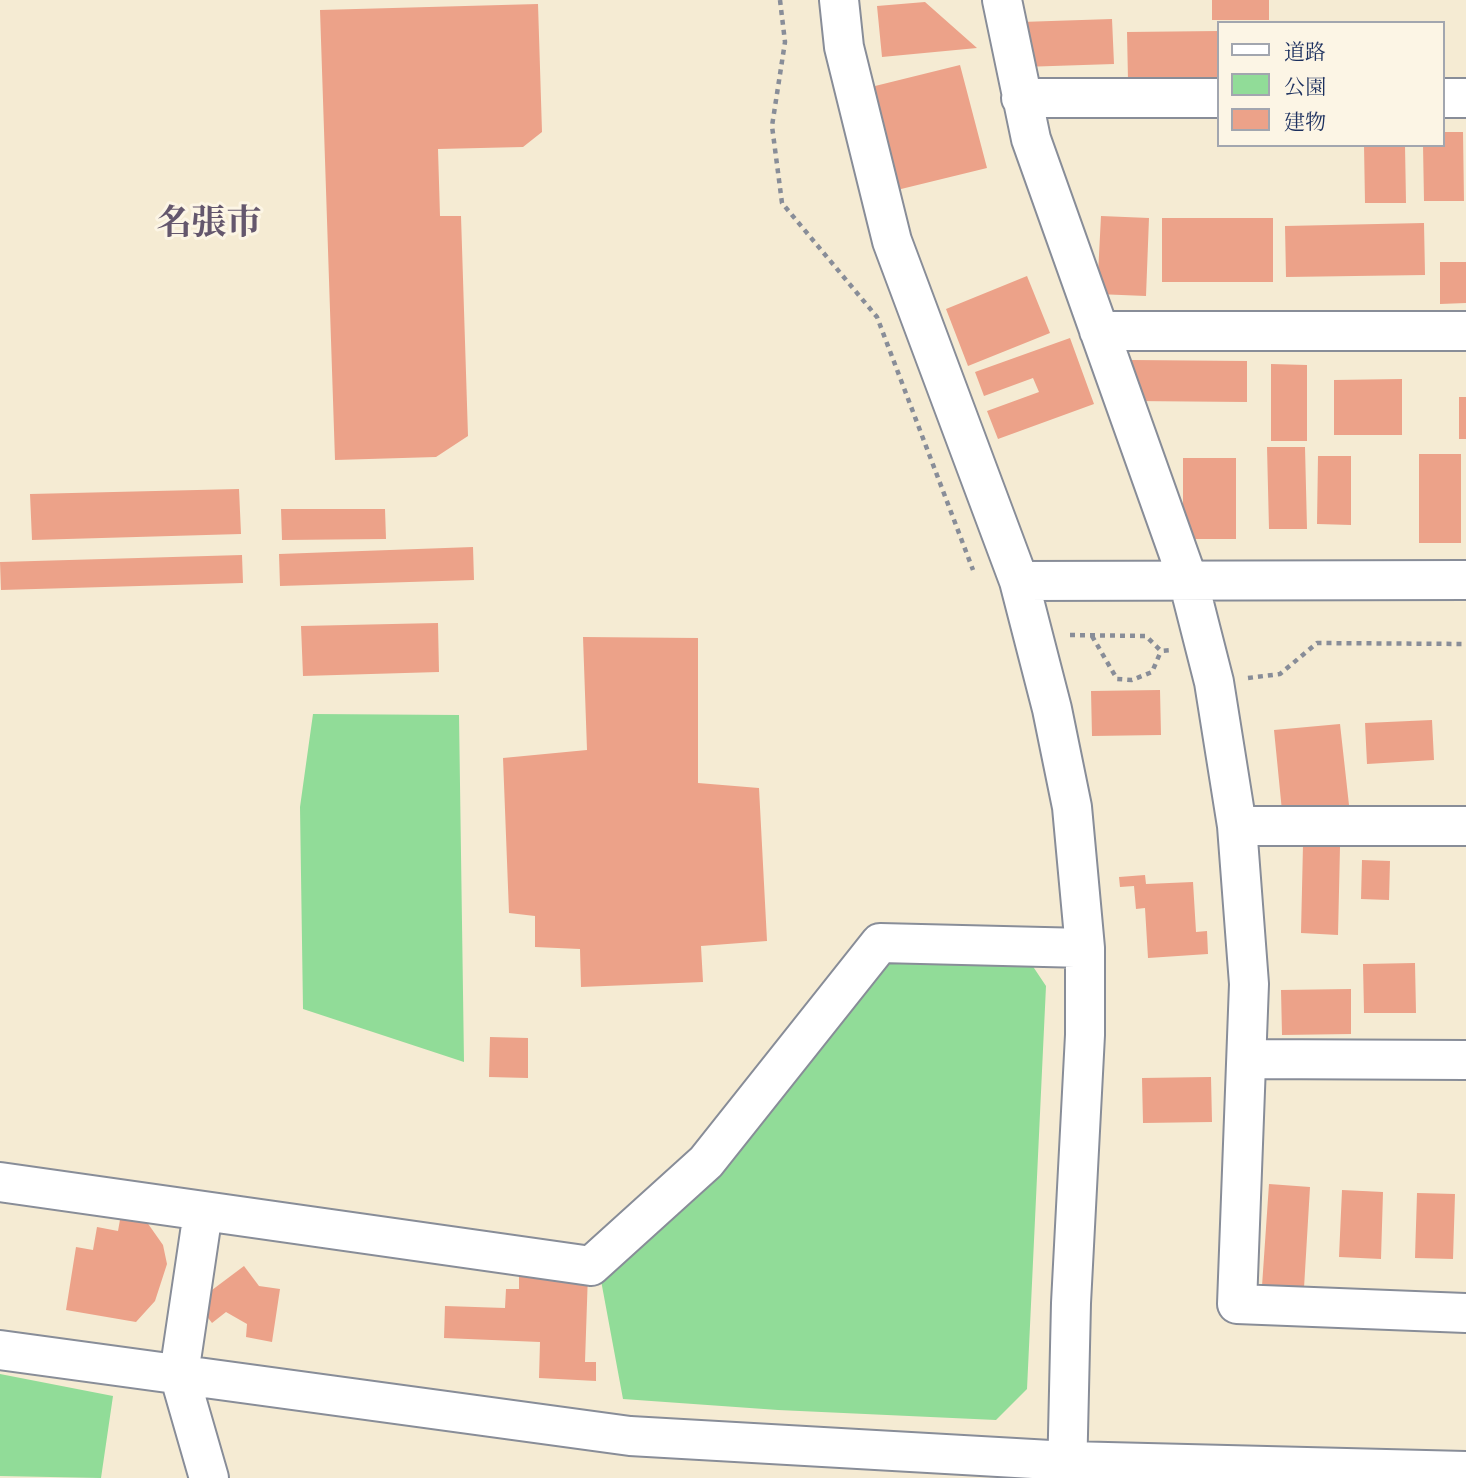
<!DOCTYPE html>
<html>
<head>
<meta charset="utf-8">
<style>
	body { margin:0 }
	#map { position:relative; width:1466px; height:1478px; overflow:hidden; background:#f5ebd3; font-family:"IM FELL Great Primer","Noto Serif JP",serif }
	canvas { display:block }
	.legend { position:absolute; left:1217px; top:21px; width:228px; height:126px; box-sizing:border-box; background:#fcf5e5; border:2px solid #a2a6af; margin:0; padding:9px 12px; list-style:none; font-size:21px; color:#1b2f5e }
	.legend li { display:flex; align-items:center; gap:14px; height:35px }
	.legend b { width:35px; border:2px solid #a2a6af }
</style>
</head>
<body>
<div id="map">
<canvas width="1466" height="1478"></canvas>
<ul class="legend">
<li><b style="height:9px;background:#fff"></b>道路</li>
<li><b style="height:19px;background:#91dc98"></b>公園</li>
<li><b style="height:19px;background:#eca289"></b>建物</li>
</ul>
</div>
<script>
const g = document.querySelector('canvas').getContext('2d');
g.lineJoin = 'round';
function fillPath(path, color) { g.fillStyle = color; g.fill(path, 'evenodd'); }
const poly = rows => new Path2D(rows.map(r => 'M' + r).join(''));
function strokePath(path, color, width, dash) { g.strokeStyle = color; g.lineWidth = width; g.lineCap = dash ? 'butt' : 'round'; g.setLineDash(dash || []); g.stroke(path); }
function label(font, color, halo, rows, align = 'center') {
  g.font = font + ' "IM FELL Great Primer","Noto Serif JP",serif'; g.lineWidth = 6; g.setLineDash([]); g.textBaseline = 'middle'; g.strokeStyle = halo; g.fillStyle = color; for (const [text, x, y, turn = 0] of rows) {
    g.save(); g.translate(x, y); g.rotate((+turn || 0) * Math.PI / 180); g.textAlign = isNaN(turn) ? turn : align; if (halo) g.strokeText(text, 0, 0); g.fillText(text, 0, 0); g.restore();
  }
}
const green = poly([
	[313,714,459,715,464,1062,303,1009,300,807],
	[900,958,1030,962,1046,986,1027,1389,996,1420,778,1410,623,1399,600,1275,875,971],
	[0,1374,113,1396,101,1478,0,1476]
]);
const building = poly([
	[1212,0,1269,0,1269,20,1212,20],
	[925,2,977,48,882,57,877,6],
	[538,4,542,132,523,147,438,149,440,216,461,216,468,436,436,457,335,460,320,10],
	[1112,19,1114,64,1022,67,1021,22],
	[1219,31,1219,79,1128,80,1127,32],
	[960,65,987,168,897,190,871,87],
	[1443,132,1463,132,1464,201,1424,201,1423,145,1443,145],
	[1364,145,1405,145,1406,203,1365,203],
	[1101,216,1149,218,1146,296,1097,294],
	[1162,218,1273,218,1273,282,1162,282],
	[1424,223,1425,275,1286,277,1285,226],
	[1440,262,1466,262,1466,303,1440,304],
	[1027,276,1050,333,968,366,946,309],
	[1070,338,1094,404,998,439,987,411,1039,392,1033,378,984,396,975,372],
	[1132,360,1247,361,1247,402,1132,401],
	[1271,364,1307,365,1307,441,1271,441],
	[1402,379,1402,435,1334,435,1334,380],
	[1459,397,1466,397,1466,439,1459,439],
	[1267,447,1305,447,1307,529,1269,529],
	[1419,454,1461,454,1461,543,1419,543],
	[1318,456,1351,456,1351,525,1317,524],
	[1183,458,1236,458,1236,539,1183,539],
	[239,489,241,534,32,540,30,494],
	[281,509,385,509,386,539,282,540],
	[473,547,474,580,280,586,279,554],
	[242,555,243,583,1,590,0,562],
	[438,623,439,672,303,676,301,626],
	[583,637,698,638,698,783,759,788,767,941,701,946,703,982,581,987,580,949,535,947,535,916,509,913,503,758,587,750],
	[1160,690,1161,735,1092,736,1091,691],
	[1432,720,1434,760,1367,764,1365,723],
	[1340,724,1349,805,1282,811,1274,730],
	[1303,845,1340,847,1338,935,1301,933],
	[1362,860,1390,861,1389,900,1361,899],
	[1145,875,1146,884,1193,882,1196,932,1207,931,1208,954,1148,958,1145,908,1136,909,1134,886,1120,887,1119,877],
	[1415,963,1416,1013,1364,1013,1363,964],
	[1351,989,1351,1034,1282,1035,1281,990],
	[490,1037,528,1038,528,1078,489,1077],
	[1211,1077,1212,1122,1143,1123,1142,1078],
	[1269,1184,1310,1187,1304,1288,1262,1286],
	[1342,1190,1383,1192,1381,1259,1339,1257],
	[1417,1193,1455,1194,1453,1259,1415,1258],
	[121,1214,144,1218,163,1245,167,1264,155,1301,136,1322,66,1310,76,1247,93,1250,97,1227,118,1231],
	[244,1266,259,1286,280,1289,272,1342,246,1337,247,1324,226,1312,212,1323,196,1302],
	[519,1270,588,1273,585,1362,596,1362,596,1381,539,1378,540,1342,444,1338,445,1306,505,1308,506,1289,519,1289]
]);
const path = poly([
	[780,0,785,42,772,126,782,203,877,317,973,570],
	[1070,635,1146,636,1161,651,1173,650],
	[1092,636,1117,679,1132,680,1152,672,1161,651],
	[1248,678,1280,674,1317,643,1466,644]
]);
const minor = poly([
	[839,0,844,47,892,241,1019,581,1052,709,1072,807,1085,948,1085,1035,1071,1303,1067,1478],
	[1002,0,1031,139,1188,580,1214,682,1237,826,1249,984,1237,1304,1466,1313],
	[1021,98,1219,98],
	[1443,98,1466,98],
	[1099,331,1466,331],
	[1019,581,1466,580],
	[1237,826,1466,826],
	[1247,1059,1466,1060],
	[0,1182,591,1266,706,1162,880,943,1085,948],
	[203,1212,179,1374,209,1478],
	[0,1350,630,1436,1068,1461,1466,1471]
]);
const townNames = [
	["名張市",209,225]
];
fillPath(green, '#91dc98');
fillPath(building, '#eca289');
strokePath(minor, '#888d98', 42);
strokePath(path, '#888d98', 4.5, [5, 5]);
strokePath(minor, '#fff', 38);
label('bold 35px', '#64576d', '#fcf5e5', townNames);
</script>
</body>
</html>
